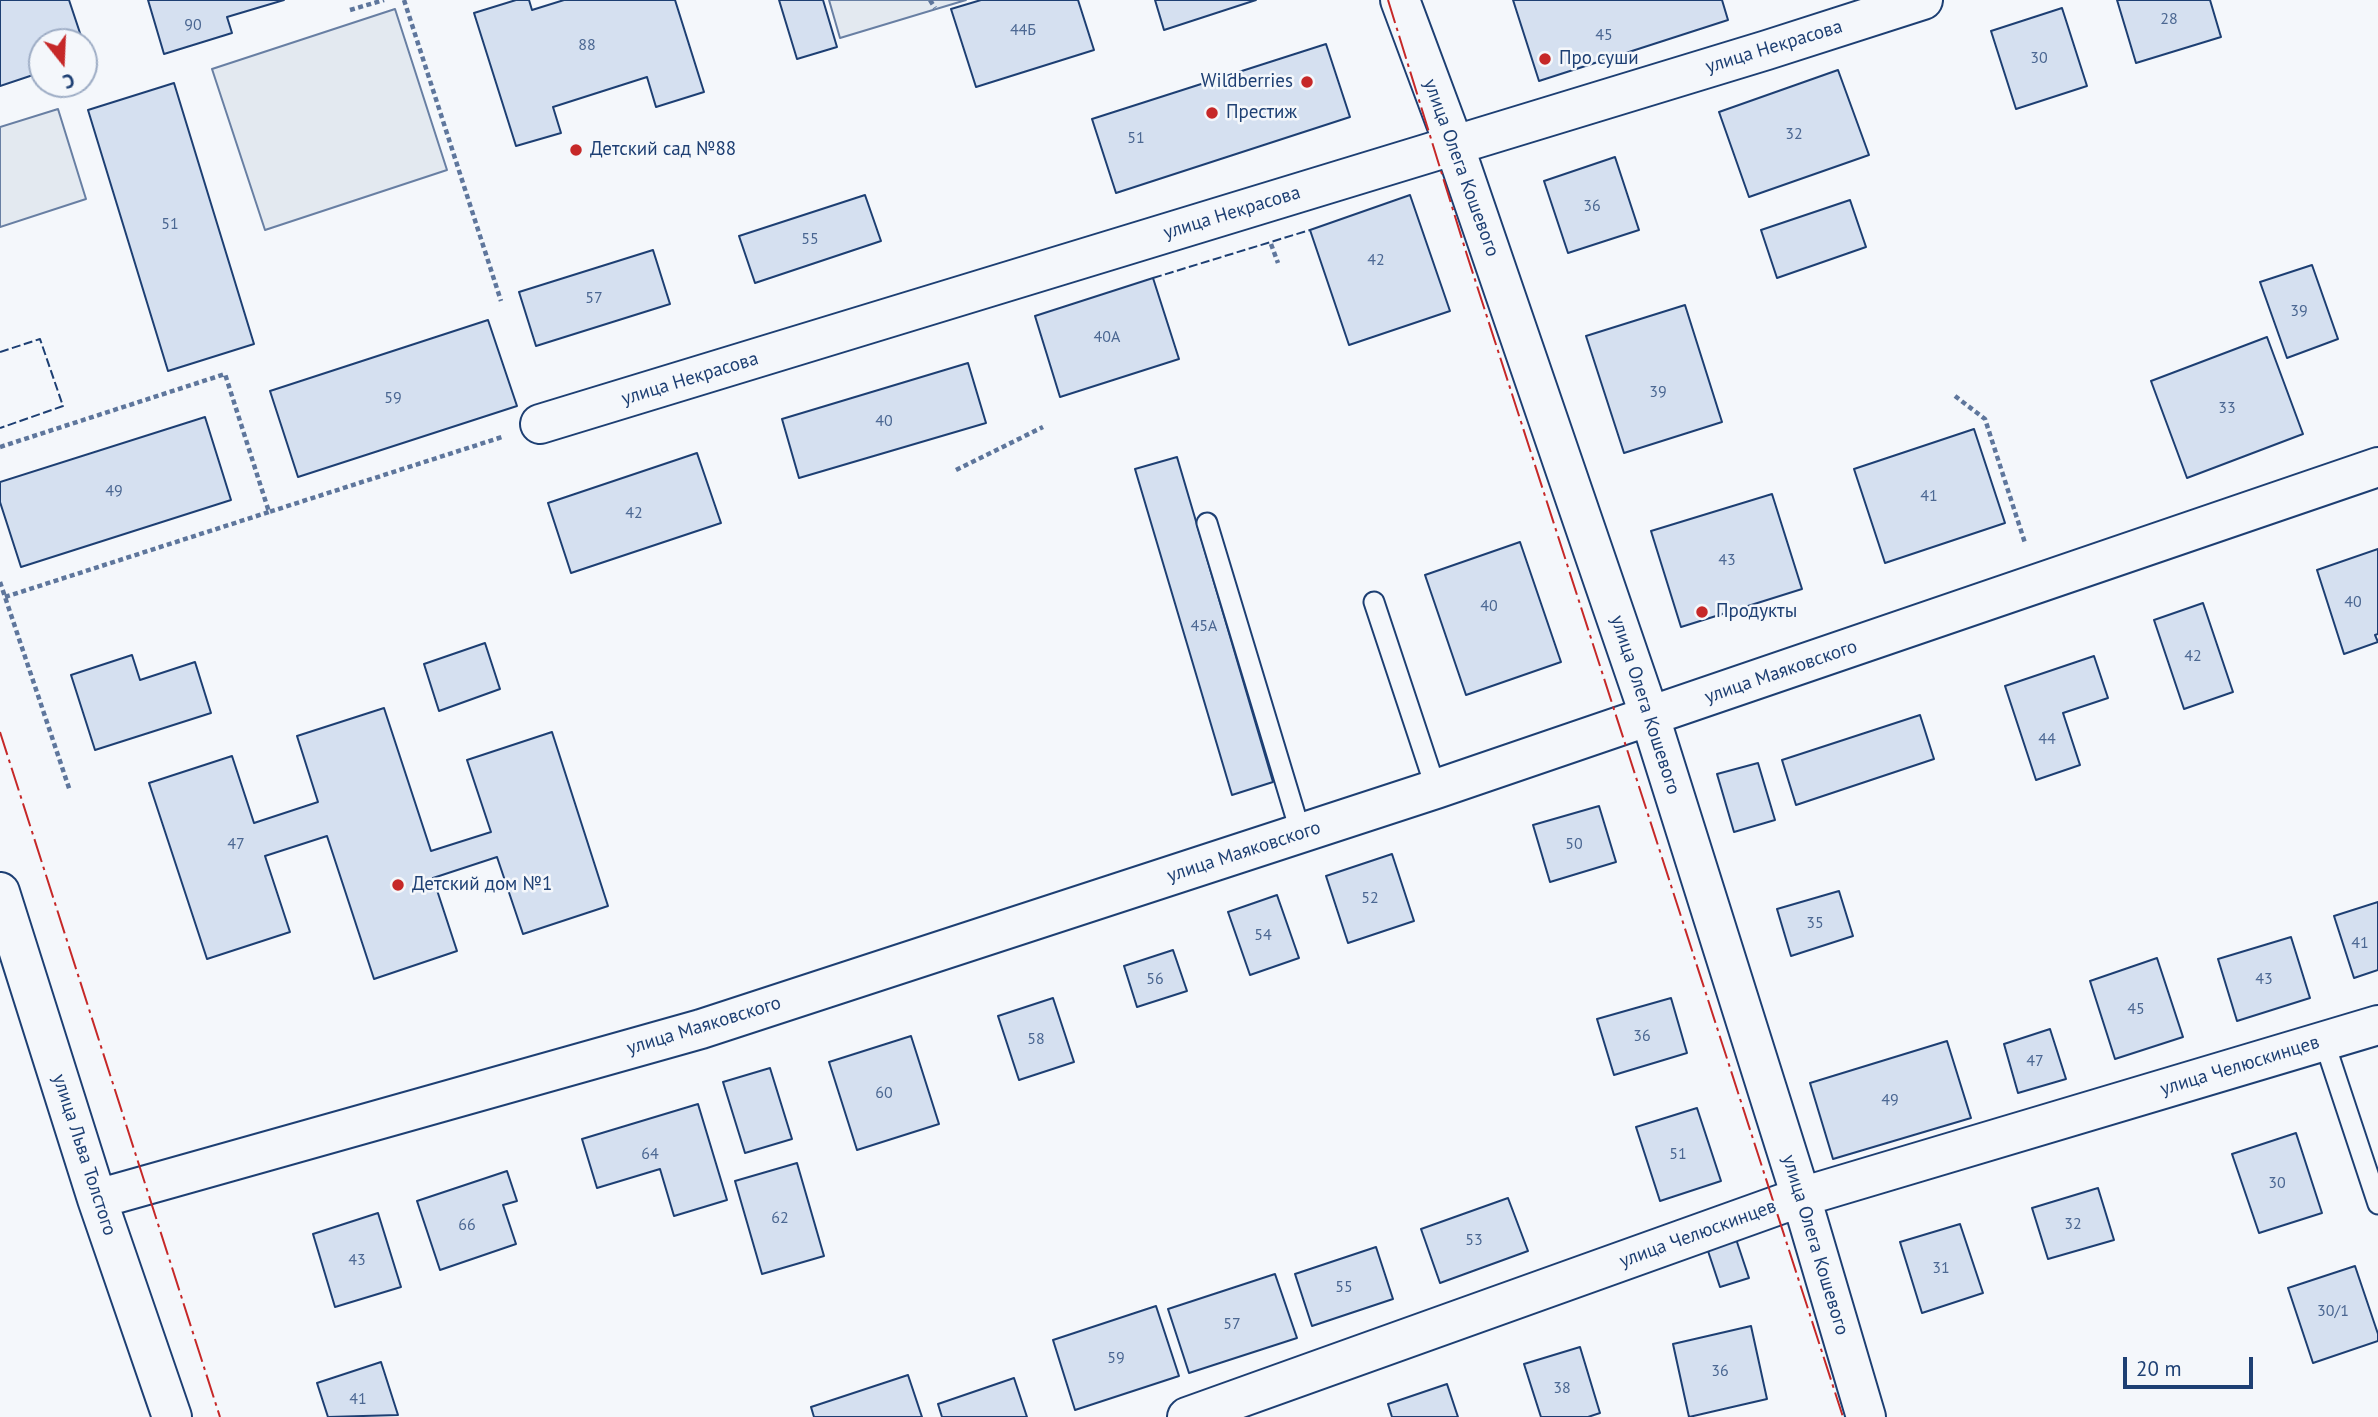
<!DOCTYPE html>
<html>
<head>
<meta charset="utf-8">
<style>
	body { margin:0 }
	#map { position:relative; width:2378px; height:1417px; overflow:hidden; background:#f4f7fb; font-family:"PT Sans",sans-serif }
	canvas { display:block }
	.north { position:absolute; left:28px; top:28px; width:70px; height:70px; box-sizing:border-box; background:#f4f7fb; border:2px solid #9eadc5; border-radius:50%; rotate:162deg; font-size:19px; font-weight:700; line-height:28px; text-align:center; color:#1d3f73 }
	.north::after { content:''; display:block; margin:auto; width:24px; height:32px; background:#c62828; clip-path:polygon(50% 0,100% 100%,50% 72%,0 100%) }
	.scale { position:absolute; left:2123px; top:1357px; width:130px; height:32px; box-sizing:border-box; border:4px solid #1d3f73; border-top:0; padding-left:9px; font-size:21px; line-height:24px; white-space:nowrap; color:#1d3f73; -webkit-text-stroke:5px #f4f7fb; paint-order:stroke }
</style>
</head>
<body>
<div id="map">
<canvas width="2378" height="1417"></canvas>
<div class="north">С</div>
<div class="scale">20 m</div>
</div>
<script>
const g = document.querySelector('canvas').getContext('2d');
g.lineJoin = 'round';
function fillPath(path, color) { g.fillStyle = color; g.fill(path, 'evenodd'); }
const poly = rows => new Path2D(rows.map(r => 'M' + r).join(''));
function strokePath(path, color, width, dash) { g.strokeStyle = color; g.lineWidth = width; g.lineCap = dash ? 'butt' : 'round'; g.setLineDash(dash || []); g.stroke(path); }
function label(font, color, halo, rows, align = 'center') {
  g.font = font + ' "PT Sans",sans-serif'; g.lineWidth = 5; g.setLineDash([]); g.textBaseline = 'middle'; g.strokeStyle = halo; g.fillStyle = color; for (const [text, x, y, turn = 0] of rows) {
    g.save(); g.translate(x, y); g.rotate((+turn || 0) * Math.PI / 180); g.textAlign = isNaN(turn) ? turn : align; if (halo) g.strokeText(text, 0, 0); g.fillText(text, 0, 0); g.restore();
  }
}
const green = poly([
	[829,0,966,0,840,38,829,0],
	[395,9,447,170,265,230,212,69,395,9],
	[58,109,86,199,0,227,0,127,58,109]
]);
const building = poly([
	[0,0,69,0,83,42,42,42,42,72,0,86,0,0],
	[148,0,284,0,227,17,232,33,164,54,148,0],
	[516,0,529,0,532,10,564,0,675,0,704,92,656,107,647,77,553,107,561,133,516,146,474,13,516,0],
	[779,0,823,0,837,47,797,59,779,0],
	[981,0,1078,0,1094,50,976,87,951,9,981,0],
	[1155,0,1256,0,1164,30,1155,0],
	[1513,0,1722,0,1728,20,1539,81,1513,0],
	[2117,0,2210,0,2221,37,2136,63,2117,0],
	[2062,8,2087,86,2016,109,1991,31,2062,8],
	[1326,44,1350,117,1116,193,1092,119,1326,44],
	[1838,70,1869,155,1749,197,1719,112,1838,70],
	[174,83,254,344,168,371,88,110,174,83],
	[1615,157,1639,230,1568,253,1544,181,1615,157],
	[865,195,881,241,755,283,739,236,865,195],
	[1410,195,1450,311,1349,345,1310,230,1410,195],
	[1850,200,1866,247,1777,278,1761,230,1850,200],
	[653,250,670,304,536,346,519,292,653,250],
	[2312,265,2338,339,2287,358,2260,282,2312,265],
	[1153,278,1179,359,1060,397,1035,316,1153,278],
	[1685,305,1722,422,1624,453,1586,336,1685,305],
	[488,320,517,406,298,477,270,391,488,320],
	[2267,337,2303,434,2187,478,2151,381,2267,337],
	[968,363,986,423,799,478,782,419,968,363],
	[205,417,231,500,21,567,0,502,0,482,205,417],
	[1974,429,2005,523,1885,563,1854,469,1974,429],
	[697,453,721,523,571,573,548,503,697,453],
	[1177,457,1273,782,1232,795,1135,469,1177,457],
	[1772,494,1802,589,1681,627,1651,531,1772,494],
	[1520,542,1561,662,1466,695,1425,575,1520,542],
	[2378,549,2378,634,2375,635,2378,642,2344,654,2317,570,2378,549],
	[2203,603,2233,692,2184,709,2154,620,2203,603],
	[485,643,500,689,439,711,424,664,485,643],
	[132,655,140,680,195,662,211,713,95,750,71,675,132,655],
	[2094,656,2108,698,2063,713,2080,765,2036,780,2005,686,2094,656],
	[384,708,431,851,491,832,467,760,552,732,608,906,523,934,497,857,433,878,457,951,374,979,327,836,265,856,290,932,207,959,149,783,232,756,254,823,318,802,297,736,384,708],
	[1920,715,1934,759,1796,805,1782,760,1920,715],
	[1758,763,1775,820,1734,832,1717,774,1758,763],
	[1599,806,1616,862,1550,882,1533,825,1599,806],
	[1392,854,1414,921,1348,943,1326,876,1392,854],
	[1839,891,1853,936,1791,956,1777,909,1839,891],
	[1277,895,1299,958,1250,975,1228,912,1277,895],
	[2378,902,2378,970,2354,978,2334,916,2378,902],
	[2291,937,2310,998,2237,1021,2218,959,2291,937],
	[1173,950,1187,991,1137,1007,1124,966,1173,950],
	[2157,958,2183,1037,2115,1059,2090,981,2157,958],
	[1053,998,1074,1062,1019,1080,998,1016,1053,998],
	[1671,998,1687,1053,1614,1075,1597,1019,1671,998],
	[2050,1029,2066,1079,2018,1093,2004,1044,2050,1029],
	[911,1036,939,1124,857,1150,829,1062,911,1036],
	[1947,1041,1971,1118,1833,1159,1810,1083,1947,1041],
	[770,1068,792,1139,745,1153,723,1082,770,1068],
	[698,1104,727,1200,674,1216,660,1169,597,1188,582,1139,698,1104],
	[1697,1108,1721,1181,1660,1201,1636,1127,1697,1108],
	[2296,1133,2322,1213,2259,1233,2232,1154,2296,1133],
	[797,1163,824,1256,762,1274,735,1181,797,1163],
	[507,1171,517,1201,503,1205,516,1244,440,1270,417,1201,507,1171],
	[2098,1188,2114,1240,2048,1259,2032,1208,2098,1188],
	[1508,1198,1528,1251,1440,1283,1421,1229,1508,1198],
	[378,1213,401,1287,335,1307,313,1234,378,1213],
	[1960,1224,1983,1293,1922,1313,1900,1242,1960,1224],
	[1734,1233,1749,1278,1720,1287,1705,1242,1734,1233],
	[1376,1247,1393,1299,1312,1326,1295,1274,1376,1247],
	[2355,1266,2378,1334,2378,1341,2313,1363,2288,1288,2355,1266],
	[1275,1274,1297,1338,1189,1373,1168,1309,1275,1274],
	[1156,1306,1179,1376,1075,1410,1053,1340,1156,1306],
	[1751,1326,1767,1399,1689,1417,1673,1344,1751,1326],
	[1580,1347,1600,1413,1588,1417,1541,1417,1524,1364,1580,1347],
	[381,1362,398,1415,328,1417,317,1383,381,1362],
	[908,1375,922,1417,814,1417,811,1407,908,1375],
	[1014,1378,1027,1417,942,1417,938,1404,1014,1378],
	[1447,1384,1458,1417,1392,1417,1388,1404,1447,1384]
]);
const path = poly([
	[404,0,501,301],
	[930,0,935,8],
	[350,10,384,0],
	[1271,244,1278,263],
	[1955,396,1985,419,2025,543],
	[0,447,225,374,269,512,502,437],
	[956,470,1043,427],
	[0,582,70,791],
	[5,597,269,512]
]);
const lane = poly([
	[1207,523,1301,834],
	[1374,602,1436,789],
	[2324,1041,2378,1204]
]);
const street = poly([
	[1400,0,1454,145,1650,717,1801,1197,1866,1417],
	[540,424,1767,50,1923,0],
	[0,892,97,1199,172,1417],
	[97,1199,701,1029,1436,789,2378,467],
	[1187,1417,1801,1197,2378,1025]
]);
const fence = poly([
	[1153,278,1310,230],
	[0,352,40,339,63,406,0,428]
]);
const power = poly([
	[1388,0,1467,255,1843,1417],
	[0,732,220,1417]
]);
const markers = [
	[1545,59,7,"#c62828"],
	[1307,82,7,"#c62828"],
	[1212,113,7,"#c62828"],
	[576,150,7,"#c62828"],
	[1702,612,7,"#c62828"],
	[398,885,7,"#c62828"]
];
const numberNames = [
	["28",2169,19],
	["90",193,25],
	["44Б",1023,30],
	["45",1604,35],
	["88",587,45],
	["30",2039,58],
	["32",1794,134],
	["51",1136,138],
	["36",1592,206],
	["51",170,224],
	["55",810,239],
	["42",1376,260],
	["57",594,298],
	["39",2299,311],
	["40А",1107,337],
	["39",1658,392],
	["59",393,398],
	["33",2227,408],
	["40",884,421],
	["49",114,491],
	["41",1929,496],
	["42",634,513],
	["43",1727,560],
	["40",2353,602],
	["40",1489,606],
	["45А",1204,626],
	["42",2193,656],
	["44",2047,739],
	["47",236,844],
	["50",1574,844],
	["52",1370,898],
	["35",1815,923],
	["54",1263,935],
	["41",2360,943],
	["56",1155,979],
	["43",2264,979],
	["45",2136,1009],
	["36",1642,1036],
	["58",1036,1039],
	["47",2035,1061],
	["60",884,1093],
	["49",1890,1100],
	["64",650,1154],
	["51",1678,1154],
	["30",2277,1183],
	["62",780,1218],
	["32",2073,1224],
	["66",467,1225],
	["53",1474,1240],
	["43",357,1260],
	["31",1941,1268],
	["55",1344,1287],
	["30/1",2333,1311],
	["57",1232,1324],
	["59",1116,1358],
	["36",1720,1371],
	["38",1562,1388],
	["41",358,1399]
];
const streetNames = [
	["улица Некрасова",1774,47,-17],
	["улица Олега Кошевого",1461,168,70],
	["улица Некрасова",1232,213,-17],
	["улица Некрасова",690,379,-17],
	["улица Маяковского",1781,672,-19],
	["улица Олега Кошевого",1645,705,72],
	["улица Маяковского",1244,852,-18],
	["улица Маяковского",704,1026,-17],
	["улица Челюскинцев",2240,1066,-17],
	["улица Льва Толстого",84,1155,72],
	["улица Челюскинцев",1698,1234,-20],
	["улица Олега Кошевого",1815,1245,73]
];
const poiNames = [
	["Про суши",1559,59],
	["Wildberries",1293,82,"right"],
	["Престиж",1226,113],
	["Детский сад №88",590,150],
	["Продукты",1716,612],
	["Детский дом №1",412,885]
];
fillPath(green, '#e3e9f0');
strokePath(green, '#687fa3', 2);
fillPath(building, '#d5e0f0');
strokePath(building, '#1d3f73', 2);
strokePath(lane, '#1d3f73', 23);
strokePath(street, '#1d3f73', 42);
strokePath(path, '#5e769c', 4.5, [5, 3.5]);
strokePath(lane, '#f4f7fb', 19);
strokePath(street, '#f4f7fb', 38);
strokePath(fence, '#1d3f73', 2, [9, 3.5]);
strokePath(power, '#c62828', 2, [24, 5, 3.5, 5]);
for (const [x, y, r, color] of markers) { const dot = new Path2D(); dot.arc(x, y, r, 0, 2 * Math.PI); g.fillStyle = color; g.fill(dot); strokePath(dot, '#f4f7fb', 2.5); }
label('16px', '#4b6792', null, numberNames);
label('19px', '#1d3f73', '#f4f7fb', streetNames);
label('19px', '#1d3f73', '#f4f7fb', poiNames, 'left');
</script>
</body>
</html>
